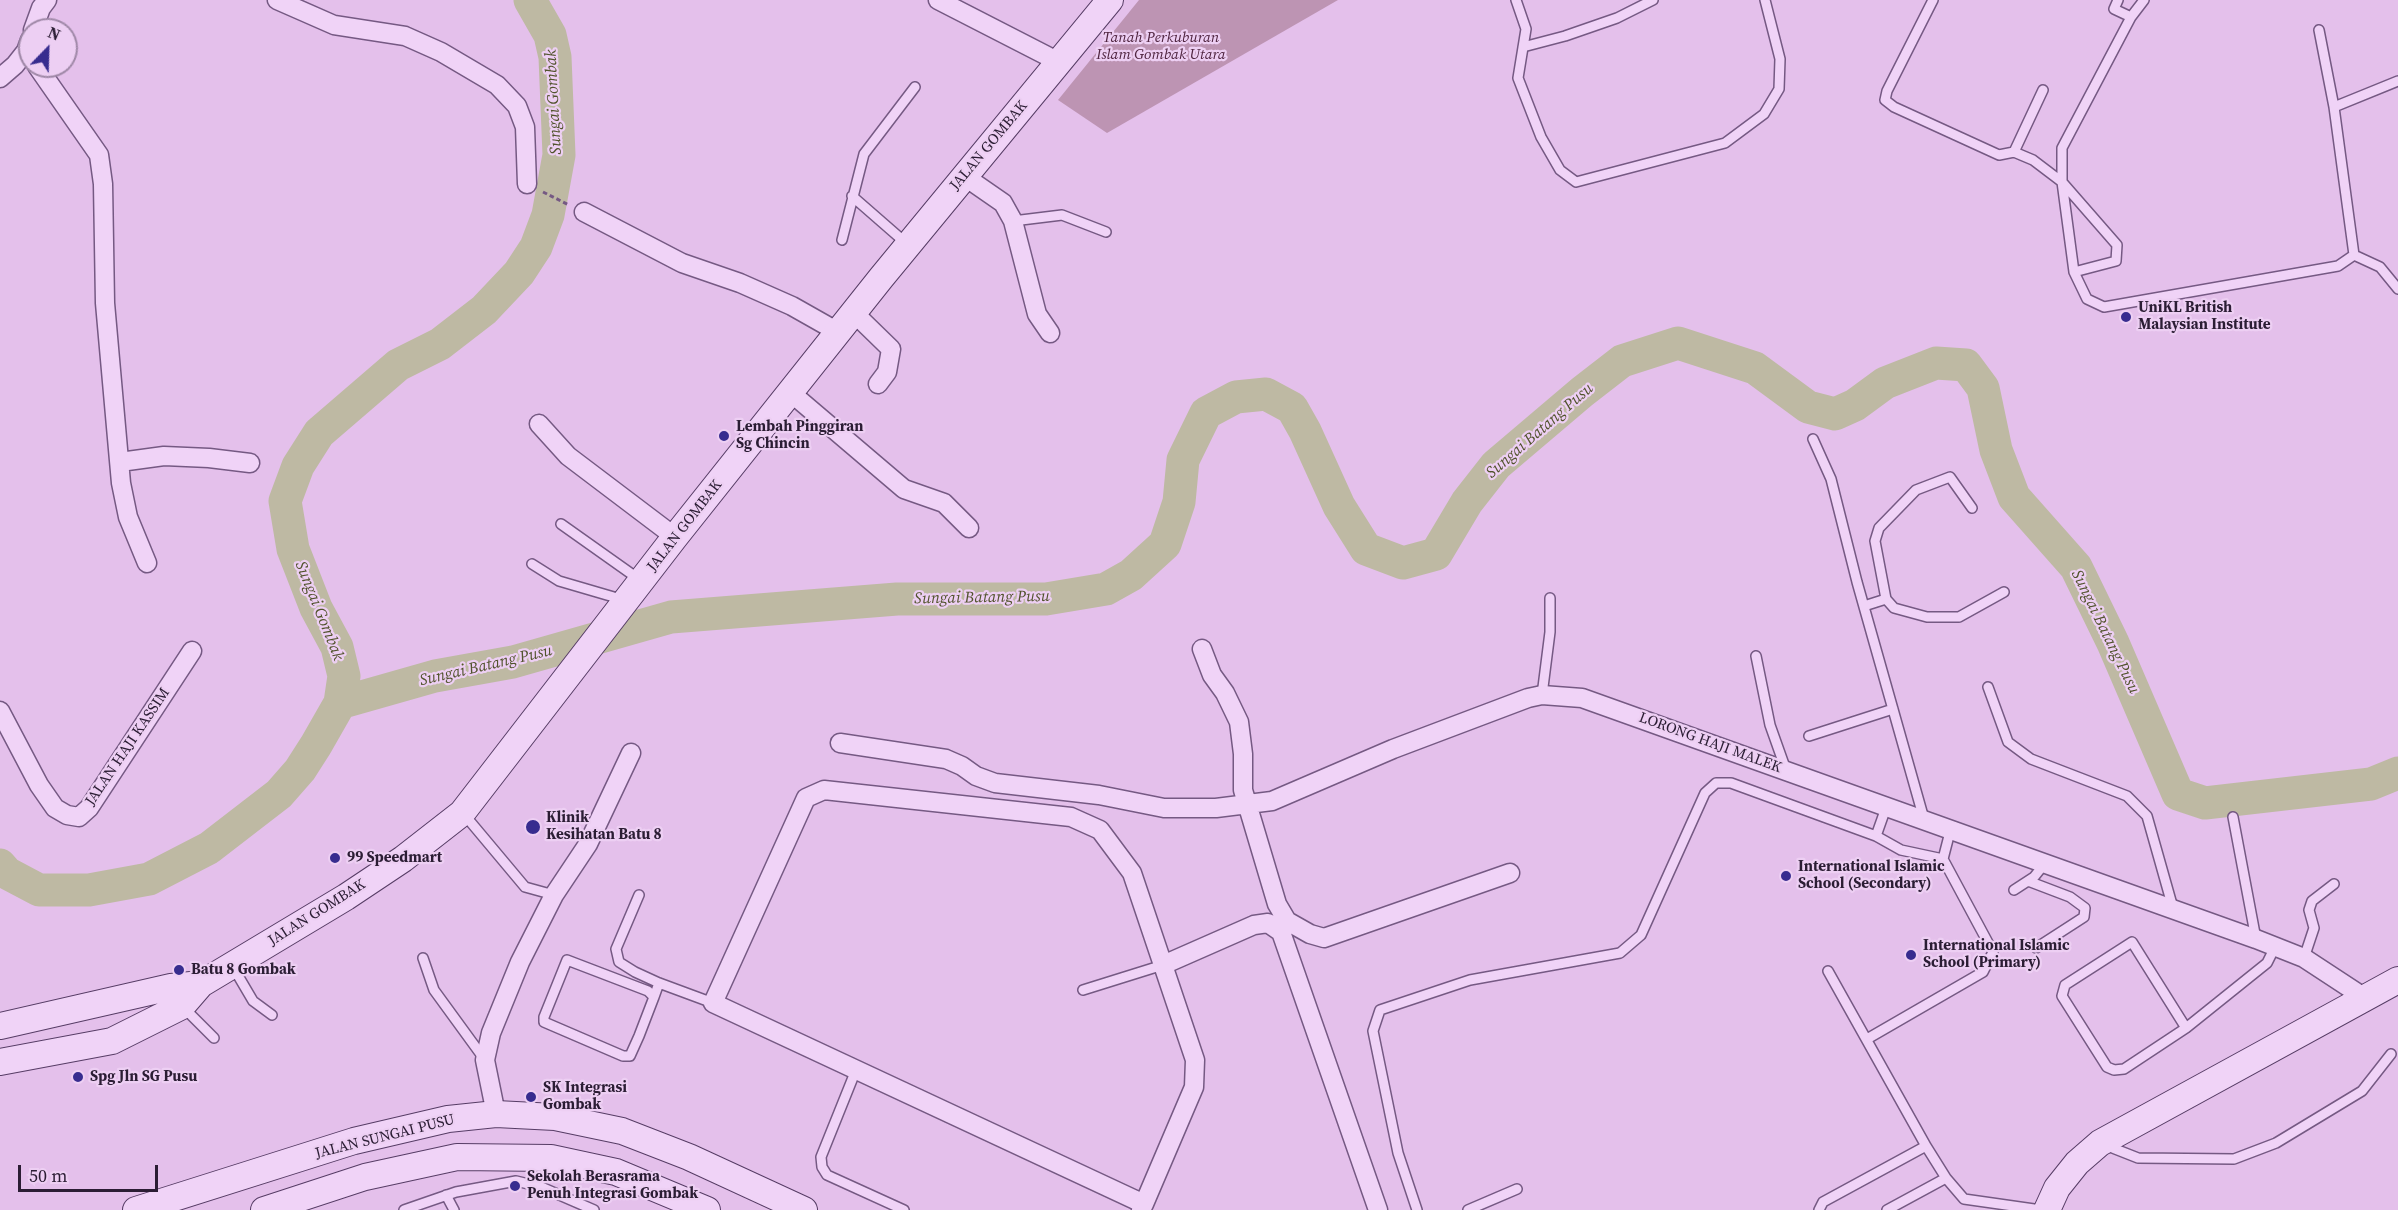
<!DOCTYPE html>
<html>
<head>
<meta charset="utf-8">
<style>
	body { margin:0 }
	#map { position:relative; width:2398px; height:1210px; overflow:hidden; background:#e4c0eb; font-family:"Source Serif 4",serif }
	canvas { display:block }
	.north { position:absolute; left:18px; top:18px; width:60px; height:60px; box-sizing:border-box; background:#edcff3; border:2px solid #9f88a7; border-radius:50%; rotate:23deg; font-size:16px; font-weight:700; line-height:24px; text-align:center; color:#2b1d34 }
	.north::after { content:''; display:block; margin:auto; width:21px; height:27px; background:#372c8f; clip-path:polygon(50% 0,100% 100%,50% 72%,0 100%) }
	.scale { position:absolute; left:18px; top:1165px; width:140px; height:27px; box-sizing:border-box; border:3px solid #2b1d34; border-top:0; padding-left:8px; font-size:18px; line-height:21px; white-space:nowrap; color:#2b1d34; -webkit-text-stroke:4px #edcff3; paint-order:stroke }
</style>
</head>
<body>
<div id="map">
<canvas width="2398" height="1210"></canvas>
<div class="north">N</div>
<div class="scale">50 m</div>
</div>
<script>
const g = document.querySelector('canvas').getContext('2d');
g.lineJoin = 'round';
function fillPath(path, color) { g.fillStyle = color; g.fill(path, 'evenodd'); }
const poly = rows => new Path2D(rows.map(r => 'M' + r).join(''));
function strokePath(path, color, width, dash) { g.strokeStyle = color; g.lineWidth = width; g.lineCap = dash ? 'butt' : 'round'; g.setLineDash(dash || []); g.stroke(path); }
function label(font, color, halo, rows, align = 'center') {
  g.font = font + ' "Source Serif 4",serif'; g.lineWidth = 4.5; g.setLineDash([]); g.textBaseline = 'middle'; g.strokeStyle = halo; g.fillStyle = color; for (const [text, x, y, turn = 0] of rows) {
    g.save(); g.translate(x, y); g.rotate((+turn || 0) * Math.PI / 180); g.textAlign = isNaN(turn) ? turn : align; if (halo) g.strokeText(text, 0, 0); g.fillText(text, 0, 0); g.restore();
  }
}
const cemetery = poly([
	[1139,0,1338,0,1107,133,1058,100]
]);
const river = poly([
	[340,703,435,676,513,662,671,617,897,599,1046,599,1106,589,1131,575,1165,544,1179,502,1183,460,1206,413,1236,397,1266,394,1292,408,1305,431,1339,506,1366,549,1403,563,1436,554,1467,502,1496,465,1582,392,1622,361,1678,343,1755,368,1808,407,1835,414,1855,405,1885,383,1936,363,1966,365,1983,388,1996,450,2014,497,2076,567,2113,643,2178,794,2205,803,2371,784,2398,773],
	[0,865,7,873,39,890,89,890,149,879,209,848,279,794,300,770,316,745,340,703,344,676,337,647,316,608,293,549,285,501,298,466,319,433,398,365,440,344,484,310,519,273,536,247,548,215,559,155,555,57,550,35,530,0]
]);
const path = poly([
	[543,192,569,205]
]);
const lane = poly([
	[1516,0,1526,29,1518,78,1541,137,1560,170,1576,182,1725,143,1764,114,1779,89,1780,59,1765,0],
	[1933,0,1887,91,1885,100,1894,107,1999,155,2014,152],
	[2118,0,2114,9,2131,17],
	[2144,0,2131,17,2062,148,2062,182,2074,272,2087,299,2104,307,2338,266,2354,255],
	[2319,30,2334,107,2354,255,2380,267,2398,289],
	[1523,47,1565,36,1617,18,1653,0],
	[2043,90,2014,152,2033,160,2062,182,2117,245,2116,261,2074,272],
	[2334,107,2398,81],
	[852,196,907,244],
	[1013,221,1062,215,1106,232],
	[842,240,864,154,915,87],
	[1813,439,1831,479,1857,582,1924,819],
	[561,524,640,580],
	[532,564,559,581,624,600],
	[1886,599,1875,541,1879,528,1916,490,1950,477,1972,508],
	[1864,606,1886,599,1894,608,1927,617,1959,617,2004,592],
	[1756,656,1770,725,1786,770],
	[1988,687,2008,742,2031,759,2127,796,2147,816,2173,908],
	[1542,695,1550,632,1550,598],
	[1809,736,1893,709],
	[463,813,525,887,554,895],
	[2233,817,2256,939],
	[1876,836,1887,805],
	[1943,859,1951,828],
	[2028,881,2070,897,2085,908,2084,917,2036,948],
	[2014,890,2034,877,2046,862],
	[639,895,616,949,619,962,635,972,659,983,713,1003],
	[423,958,434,990,485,1060],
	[2304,958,2314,928,2309,910,2312,901,2334,884],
	[233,967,253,1001,272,1015],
	[1828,971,1926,1146],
	[1083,990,1163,965],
	[654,997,648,991,567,960,544,1017,544,1022,623,1056,630,1056,639,1036,654,997,659,983],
	[182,1006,214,1038],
	[2186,1028,2132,942,2065,985,2062,996,2107,1067,2114,1070,2124,1069,2186,1028,2267,963,2275,947],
	[856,1070,821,1157,822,1167,827,1175,904,1210],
	[2105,1145,2138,1158,2234,1159,2276,1143,2362,1091,2391,1054],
	[446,1195,454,1210],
	[404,1210,456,1192,516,1181,541,1187,594,1210],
	[1417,1210,1398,1153,1373,1031,1380,1010,1470,980,1620,953,1641,935,1705,793,1716,783,1731,783,1876,836,1901,850,1943,859,1950,872,1993,952,1983,972,1867,1039],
	[1468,1210,1517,1189],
	[1819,1210,1823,1202,1926,1146,1946,1178],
	[1887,1210,1946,1178,1964,1199,2041,1210]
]);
const street = poly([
	[277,0,334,25,405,36,441,52,497,85,517,106,525,127,527,184],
	[938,0,1059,62],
	[33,30,41,8,47,0],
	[37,66,99,155,103,184,105,303,121,483,128,517,147,563],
	[0,78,15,65,26,51,30,40],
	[964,176,1003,203,1013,221,1037,314,1050,333],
	[584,212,682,263,740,283,792,306,838,332],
	[853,312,891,349,887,372,878,384],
	[790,392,904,489,944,503,969,528],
	[539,424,568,456,675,537],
	[120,462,164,456,209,458,250,463],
	[1202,649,1212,675,1225,693,1239,722,1243,754,1243,790,1277,904,1287,921,1310,934,1324,938,1510,873],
	[0,711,39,785,55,808,67,815,79,817,89,808,192,651],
	[840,743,946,759,962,766,976,776,995,783,1099,795,1164,808,1216,808,1272,801,1393,749,1528,698,1542,695,1582,698,2256,939,2304,958,2365,998],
	[1163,965,1254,925,1268,923,1281,932,1378,1210],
	[496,1114,485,1060,491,1033,520,962,554,895,588,844,631,753],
	[1141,1210,1144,1204,1194,1087,1195,1060,1132,873,1100,830,1071,817,824,790,806,798,713,1003,1144,1204]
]);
const secondary = poly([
	[0,1026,171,987,201,984],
	[0,1062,112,1041,182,1006,201,984,346,897,403,859,462,813,675,537,881,278,1110,0],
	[136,1210,354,1141,448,1119,496,1114,555,1117,622,1131,689,1157,804,1210],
	[264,1210,365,1177,457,1157,551,1158,616,1172,707,1210],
	[2047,1210,2057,1188,2077,1163,2100,1143,2398,980]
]);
const markers = [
	[2126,317,6,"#372c8f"],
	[724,436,6,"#372c8f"],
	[533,827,8,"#372c8f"],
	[335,858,6,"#372c8f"],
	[1786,876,6,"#372c8f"],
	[1911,955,6,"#372c8f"],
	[179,970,6,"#372c8f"],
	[78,1077,6,"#372c8f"],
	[531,1097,6,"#372c8f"],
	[515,1186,6,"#372c8f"]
];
const parkNames = [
	["Tanah Perkuburan",1161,38],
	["Islam Gombak Utara",1161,55]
];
const streetNames = [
	["JALAN GOMBAK",989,146,-50],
	["JALAN GOMBAK",685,526,-52],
	["LORONG HAJI MALEK",1710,743,20],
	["JALAN HAJI KASSIM",128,747,-56],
	["JALAN GOMBAK",317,913,-32],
	["JALAN SUNGAI PUSU",385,1137,-14]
];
const poiNames = [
	["UniKL British",2138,308],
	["Malaysian Institute",2138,325],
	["Lembah Pinggiran",736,427],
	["Sg Chincin",736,444],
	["Klinik",546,818],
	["Kesihatan Batu 8",546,835],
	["99 Speedmart",347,858],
	["International Islamic",1798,867],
	["School (Secondary)",1798,884],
	["International Islamic",1923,946],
	["School (Primary)",1923,963],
	["Batu 8 Gombak",191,970],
	["Spg Jln SG Pusu",90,1077],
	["SK Integrasi",543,1088],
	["Gombak",543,1105],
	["Sekolah Berasrama",527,1177],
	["Penuh Integrasi Gombak",527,1194]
];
const waterNames = [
	["Sungai Gombak",554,102,-93],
	["Sungai Batang Pusu",1540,431,-41],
	["Sungai Batang Pusu",982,598,-1],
	["Sungai Gombak",319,611,68],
	["Sungai Batang Pusu",2105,632,64],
	["Sungai Batang Pusu",486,666,-13]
];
fillPath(cemetery, '#bd94b3');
strokePath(river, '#beb9a3', 33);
strokePath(lane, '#755983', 12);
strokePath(street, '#755983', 21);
strokePath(secondary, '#563c65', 28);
strokePath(path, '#755983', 3, [4.5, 3]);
strokePath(lane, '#f0d3f7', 9);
strokePath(street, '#f0d3f7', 18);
strokePath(secondary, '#f0d3f7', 26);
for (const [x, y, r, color] of markers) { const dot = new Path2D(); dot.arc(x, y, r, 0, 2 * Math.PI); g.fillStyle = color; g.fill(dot); strokePath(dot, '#edcff3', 2); }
label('italic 15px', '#4f243f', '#edcff3', parkNames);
label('15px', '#2b1d34', '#edcff3', streetNames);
label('bold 15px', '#2b1d34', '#edcff3', poiNames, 'left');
label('italic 16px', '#51532c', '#edcff3', waterNames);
</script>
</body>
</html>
